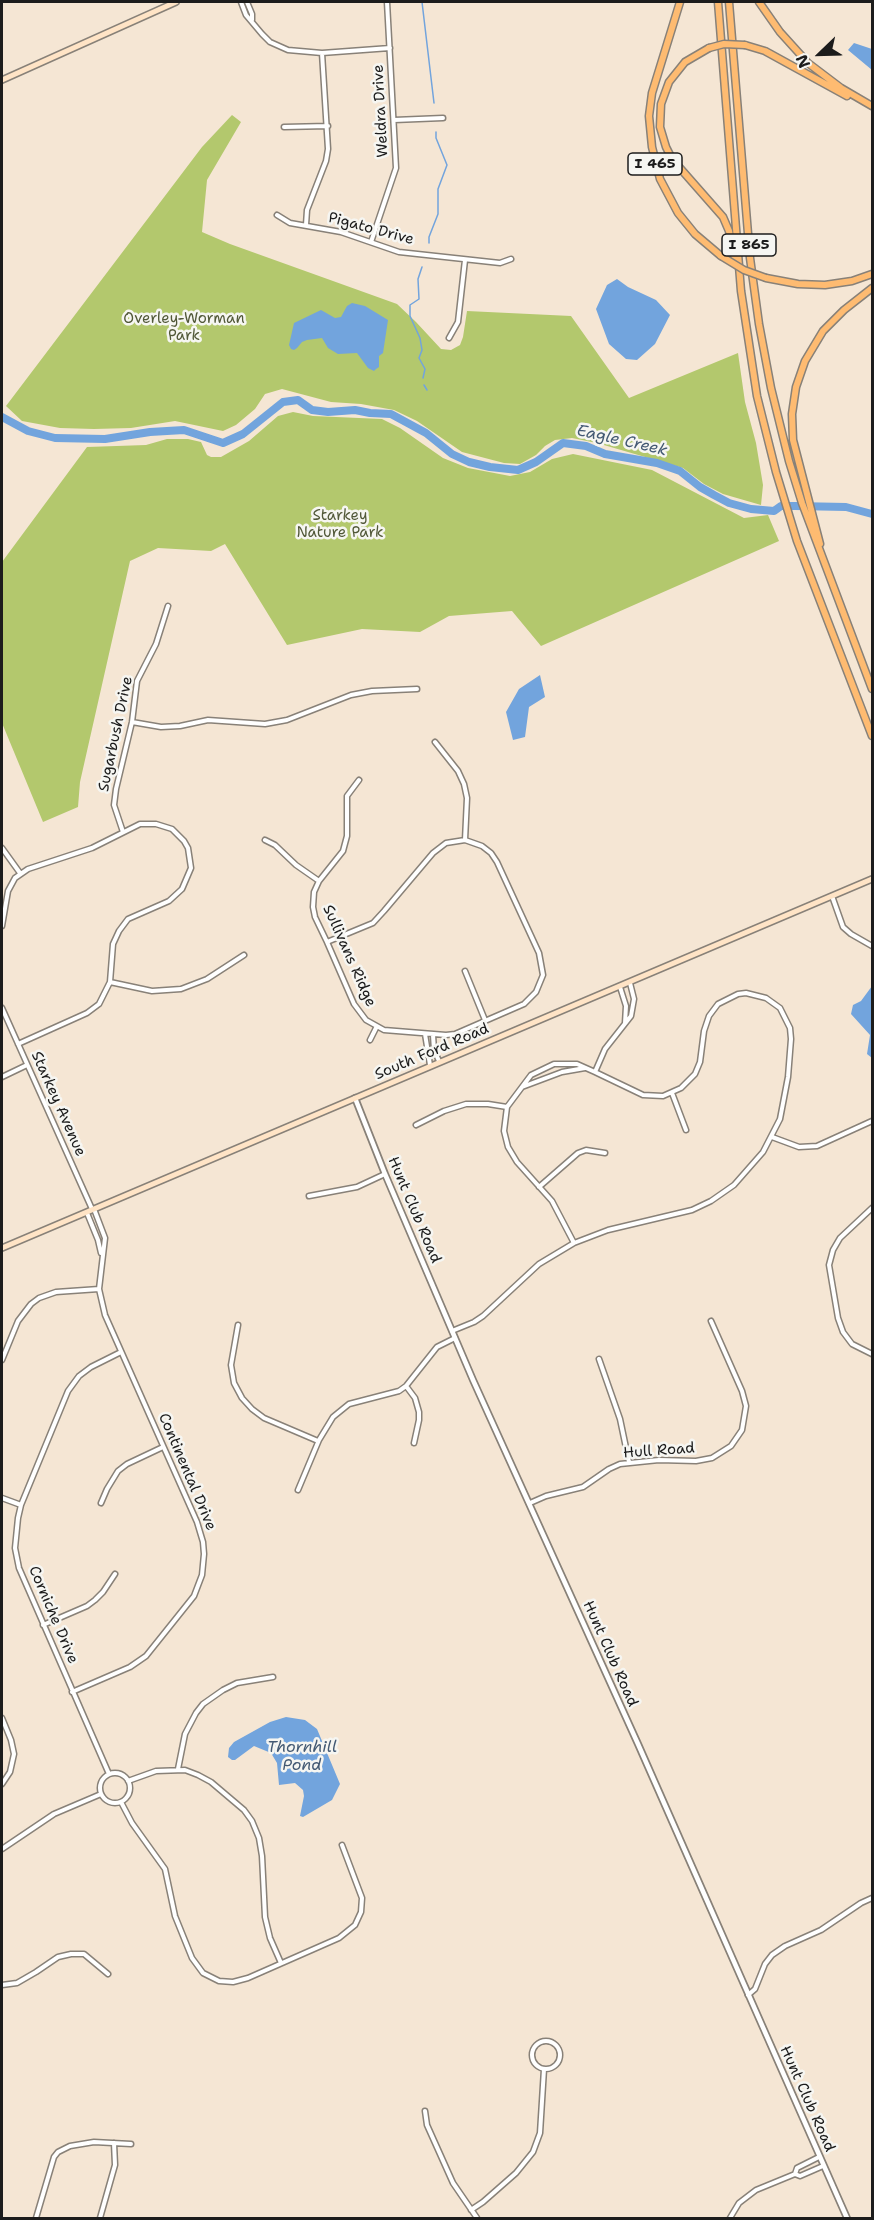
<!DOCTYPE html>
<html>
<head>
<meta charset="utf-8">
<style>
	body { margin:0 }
	#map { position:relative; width:874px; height:2220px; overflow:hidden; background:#f5e6d4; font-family:"Shantell Sans",sans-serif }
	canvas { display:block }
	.frame { position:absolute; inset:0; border:3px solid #1c1c1c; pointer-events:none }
	.north { position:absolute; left:790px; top:24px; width:60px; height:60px; -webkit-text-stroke:4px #f6f6f2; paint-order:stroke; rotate:247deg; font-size:16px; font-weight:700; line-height:24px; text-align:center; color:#1c1c1c }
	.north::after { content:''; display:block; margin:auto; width:21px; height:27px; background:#1c1c1c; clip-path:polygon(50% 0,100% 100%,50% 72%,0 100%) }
</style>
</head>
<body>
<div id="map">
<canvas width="874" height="2220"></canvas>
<div class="frame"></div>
<div class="north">N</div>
</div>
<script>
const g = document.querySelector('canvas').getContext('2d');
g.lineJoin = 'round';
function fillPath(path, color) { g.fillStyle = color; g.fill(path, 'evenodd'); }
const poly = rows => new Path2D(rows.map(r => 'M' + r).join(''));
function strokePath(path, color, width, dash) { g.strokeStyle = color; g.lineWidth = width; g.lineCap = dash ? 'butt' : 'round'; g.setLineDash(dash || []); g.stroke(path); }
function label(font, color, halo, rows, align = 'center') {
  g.font = font + ' "Shantell Sans",sans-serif'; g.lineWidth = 5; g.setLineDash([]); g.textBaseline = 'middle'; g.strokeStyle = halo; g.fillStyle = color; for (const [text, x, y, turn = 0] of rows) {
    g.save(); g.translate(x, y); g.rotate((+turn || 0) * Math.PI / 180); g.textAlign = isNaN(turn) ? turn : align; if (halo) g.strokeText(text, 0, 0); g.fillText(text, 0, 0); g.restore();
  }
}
const green = poly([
	[232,115,241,122,207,180,202,232,230,244,397,304,416,322,441,349,451,350,460,345,463,337,467,311,571,316,629,398,738,353,745,402,756,443,763,485,761,505,723,494,704,484,683,468,597,443,572,438,555,440,545,446,536,455,520,464,504,463,462,452,417,421,394,410,361,404,331,402,282,389,265,394,255,409,236,425,223,431,175,421,131,428,94,429,60,428,22,421,6,406,202,147],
	[293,412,313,416,382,419,400,428,443,458,468,468,510,476,530,472,552,459,573,454,652,470,744,518,768,515,779,541,541,646,512,611,449,616,420,632,362,629,287,645,225,544,211,551,158,548,130,561,80,782,78,807,43,822,2,723,2,562,87,447,146,445,167,439,188,439,201,442,207,455,211,457,221,457,249,441,278,416]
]);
const water = poly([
	[854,43,872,49,872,70,848,50],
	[617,279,628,287,656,300,670,315,655,344,637,360,626,359,609,344,596,309,607,285],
	[352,303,365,306,388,320,383,353,379,356,379,367,376,369,374,371,368,368,357,353,338,354,328,348,322,338,307,340,302,342,297,348,294,350,291,349,289,345,294,323,321,310,335,318,341,317,347,306],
	[540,675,545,697,529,707,525,737,513,740,506,712,519,689],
	[872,986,872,1058,867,1054,870,1035,851,1014,853,1005,861,1001],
	[286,1717,305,1720,317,1729,340,1784,332,1800,303,1817,300,1816,304,1796,303,1790,295,1783,279,1785,277,1763,271,1753,254,1746,235,1760,232,1760,228,1757,229,1748,234,1742,270,1722]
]);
const stream = poly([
	[422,2,434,103],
	[429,243,429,237,438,214,438,189,447,165,436,138,436,132],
	[422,267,418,279,419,299,410,305,410,316,420,338,422,350,419,358,425,369,423,378],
	[424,385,427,390]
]);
const river = poly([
	[2,417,28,431,55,438,105,439,150,432,184,430,223,443,243,434,283,402,298,400,312,410,328,412,355,410,370,413,391,414,426,433,452,454,469,462,490,467,518,470,536,462,563,443,586,446,605,454,657,463,680,471,700,487,714,495,729,503,751,509,774,511,781,506,795,506,846,507,872,514]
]);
const minor = poly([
	[241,2,246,15,262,34,270,42,288,50,322,53,390,48],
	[247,2,252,14,252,20],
	[394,120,443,118],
	[284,127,328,126],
	[277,215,290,223,341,232,399,252,500,263,511,259],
	[306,225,307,210,326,161,328,149,322,53],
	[371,242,396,168,387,2],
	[449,338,458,322,465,260],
	[132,722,161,727,180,726,208,720,265,724,287,720,351,695,372,691,417,689],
	[435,742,458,771,464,784,467,798,465,840],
	[123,832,114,805,116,789,132,722,137,681,156,644,168,606],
	[265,840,275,845,296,865,319,881],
	[2,848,20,873],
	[832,896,843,927,851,934,872,946],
	[2,926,8,891,15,878,28,869,92,848,140,824,156,824,172,829,184,841,188,848,191,868,182,889,169,901,128,919,119,931,113,944,110,982,99,1004,87,1013,18,1044],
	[327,942,373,923,384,911,433,853,446,843,465,840,482,846,491,853,497,862,539,953,543,975,536,992,524,1004,455,1034,446,1035,384,1030,366,1020,354,1004,327,942,315,917,313,907,314,892,319,881,343,851,347,836,347,796,359,780],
	[465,971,485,1020],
	[110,982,152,991,181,989,207,979,244,955],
	[620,987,626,1006,625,1023],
	[2,1008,92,1209],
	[425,1034,430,1065],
	[433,1035,434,1050,439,1061],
	[370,1040,376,1028],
	[585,1068,562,1072,522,1087,531,1075,554,1064,577,1064,595,1072,605,1049,631,1016,634,999,630,983],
	[2,1077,27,1065],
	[522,1087,507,1107,504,1131,508,1147,517,1162,552,1201,574,1243],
	[672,1093,686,1130],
	[416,1125,444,1111,466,1104,488,1104,507,1107],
	[772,1137,799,1147,817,1146,872,1121],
	[539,1187,578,1153,586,1150,605,1153],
	[309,1196,357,1187,385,1174],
	[872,1208,840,1238,833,1250,829,1265,838,1318,843,1332,852,1344,872,1354],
	[87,1213,98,1240,101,1253],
	[238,1325,231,1365,234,1383,242,1398,252,1409,264,1418,318,1441],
	[452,1331,474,1322,483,1316,539,1264,574,1243,608,1230,692,1210,711,1201,734,1185,763,1152,780,1119,788,1077,791,1039,790,1028,780,1008,766,998,746,993,738,994,718,1004,709,1016,704,1031,700,1062,695,1074,681,1088,663,1096,643,1095,595,1072],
	[599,1359,620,1419,629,1462],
	[2,1360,18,1321,31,1304,39,1298,56,1292,99,1289],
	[406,1386,415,1398,419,1412,419,1420,414,1443],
	[298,1490,319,1440,333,1417,349,1404,399,1391,406,1386,437,1347,455,1338],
	[2,1498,21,1505],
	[101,1503,107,1489,118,1471,127,1464,163,1447],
	[530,1503,546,1496,583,1487,609,1469,620,1464,659,1460,696,1461,712,1458,731,1446,742,1430,746,1406,742,1391,711,1321],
	[43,1625,87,1606,95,1600,103,1592,115,1574],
	[72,1692,130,1667,146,1656,194,1596,202,1575,204,1554,203,1542,197,1522,105,1315,99,1289,105,1238,94,1209],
	[2,1718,11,1740,14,1754,10,1772,2,1784],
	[178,1769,185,1734,196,1713,203,1704,223,1690,237,1683,273,1677],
	'100 1788a15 15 0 1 1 30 0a15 15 0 1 1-30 0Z',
	[109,1774,19,1568,15,1548,18,1518,21,1505,68,1391,79,1376,91,1367,121,1352],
	[128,1781,156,1771,185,1770,198,1775,211,1782,244,1810,252,1821,259,1838,262,1856,265,1917,270,1938,281,1963],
	[121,1802,132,1823,165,1869,175,1916,192,1958,203,1973,219,1981,233,1982,248,1978,339,1938,355,1925,361,1912,362,1898,342,1845],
	[2,1849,54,1814,101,1794],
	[2,1985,17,1983,36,1972,58,1957,71,1954,84,1954,108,1974],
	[748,1995,755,1989,765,1964,772,1955,785,1946,821,1930,861,1903,872,1898],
	'532 2055a14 14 0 1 1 28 0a14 14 0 1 1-28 0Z',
	[425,2111,427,2125,453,2183,477,2218],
	[795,2174,797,2168,819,2157],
	[471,2210,483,2202,516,2173,533,2152,540,2133,544,2069],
	[36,2218,54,2157,58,2152,70,2146,94,2142,131,2144],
	[100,2218,115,2165,114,2143],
	[730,2218,739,2203,756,2190,795,2174,800,2176,823,2166]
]);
const tertiary = poly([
	[355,1098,385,1174,473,1380,638,1744,847,2218]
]);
const secondary = poly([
	[2,80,176,2],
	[2,1248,872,879]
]);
const motorway = poly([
	[680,2,652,93,649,116,652,147,660,179,678,213,695,234,721,256],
	[718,2,741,291,757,396,776,472,797,541,872,736],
	[729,2,750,258,759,324,771,388,789,461,802,503,872,689],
	[759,2,780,32,808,63,841,88,872,106],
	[745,45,765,51,847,96],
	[709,48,685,62,669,82,661,104,660,127,666,147,672,159,723,217,729,231,735,260],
	[766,278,798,284,825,285,852,281,872,274],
	[820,544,793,440,792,414,796,387,805,361,823,331,844,310,872,288]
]);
const motorwayBridge = poly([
	[709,48,724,44,745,45],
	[721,256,744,270,766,278]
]);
const shields = [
	[655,164,54],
	[749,245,54]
];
const shieldNames = [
	["I 465",655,164],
	["I 865",749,245]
];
const streetNames = [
	["Weldra Drive",381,111,-93],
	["Pigato Drive",371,229,15],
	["Sugarbush Drive",116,734,-78],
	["Sullivans Ridge",349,956,66],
	["South Ford Road",432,1052,-23],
	["Starkey Avenue",58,1104,66],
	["Hunt Club Road",414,1210,67],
	["Hull Road",659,1451,-4],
	["Continental Drive",187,1472,67],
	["Corniche Drive",53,1615,67],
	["Hunt Club Road",610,1654,66],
	["Hunt Club Road",807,2099,66]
];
const parkNames = [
	["Overley-Worman",184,319],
	["Park",184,336],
	["Starkey",340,516],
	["Nature Park",340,533]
];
const waterNames = [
	["Eagle Creek",622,441,13],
	["Thornhill",302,1748],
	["Pond",302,1766]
];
fillPath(green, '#b3c86d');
fillPath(water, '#72a4dd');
strokePath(stream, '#72a4dd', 1.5);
strokePath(river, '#72a4dd', 8);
strokePath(minor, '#888178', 7);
strokePath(tertiary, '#888178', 8);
strokePath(secondary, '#888178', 8);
strokePath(motorway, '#888178', 9);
strokePath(minor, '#fff', 4);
strokePath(tertiary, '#fff', 4.5);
strokePath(secondary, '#ffe4c6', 5);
strokePath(motorway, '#febb71', 6);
strokePath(motorwayBridge, '#888178', 9, []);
strokePath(motorwayBridge, '#febb71', 6);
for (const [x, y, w] of shields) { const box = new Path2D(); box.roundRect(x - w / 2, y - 11, w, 22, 4.5); g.fillStyle = '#f6f6f2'; g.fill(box); strokePath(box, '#1c1c1c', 1.5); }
label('bold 14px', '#1c1c1c', null, shieldNames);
label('15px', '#1c1c1c', '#f6f6f2', streetNames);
label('15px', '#515838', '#f6f6f2', parkNames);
label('italic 16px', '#435973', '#f6f6f2', waterNames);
</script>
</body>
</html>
